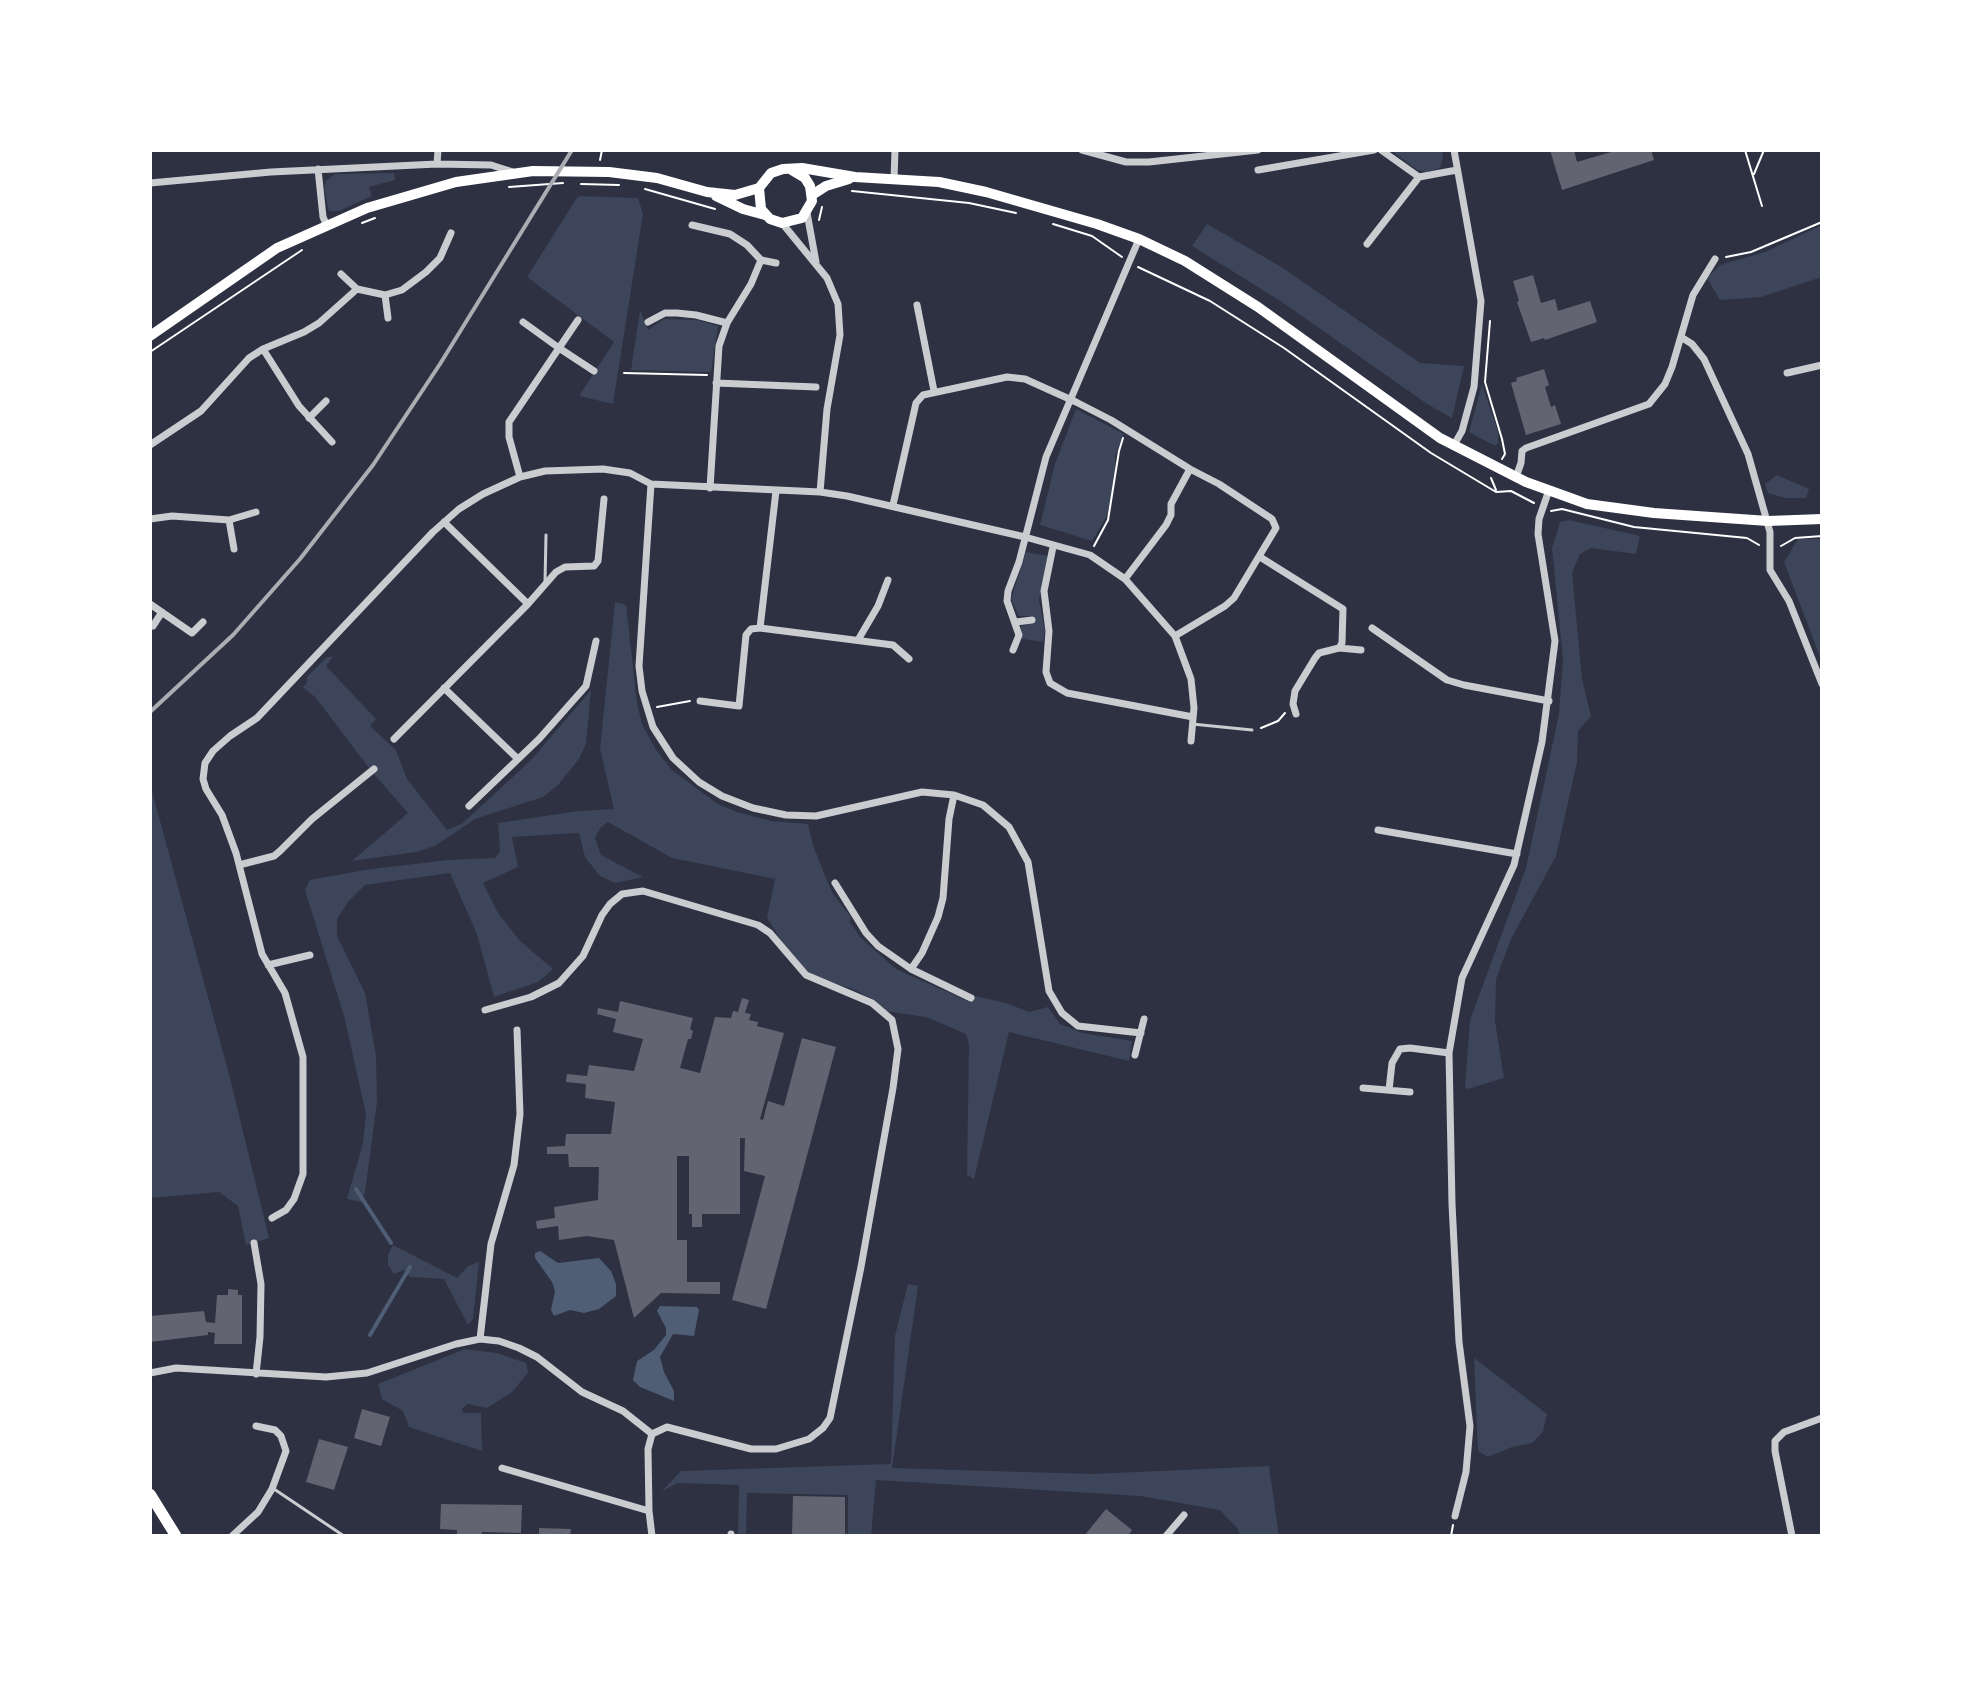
<!DOCTYPE html>
<html>
<head>
<meta charset="utf-8">
<style>
	body { margin:0 }
	#map { position:relative; width:1972px; height:1686px; overflow:hidden; background:#2d3142; font-family:Inter,sans-serif }
	canvas { display:block }
	.frame { position:absolute; inset:0; border:152px solid #fff; pointer-events:none }
</style>
</head>
<body>
<div id="map">
<canvas width="1972" height="1686"></canvas>
<div class="frame"></div>
</div>
<script>
const g = document.querySelector('canvas').getContext('2d');
g.lineJoin = 'round';
function fillPath(path, color) { g.fillStyle = color; g.fill(path, 'evenodd'); }
const poly = rows => new Path2D(rows.map(r => 'M' + r).join(''));
function strokePath(path, color, width, dash) { g.strokeStyle = color; g.lineWidth = width; g.lineCap = dash ? 'butt' : 'round'; g.setLineDash(dash || []); g.stroke(path); }
const green = poly([
	[1391,150,1442,150,1443,157,1440,168,1426,172,1417,170],
	[394,173,395,180,369,187,372,196,339,211,329,211,328,208,324,187,326,181,335,174],
	[578,196,638,198,643,214,613,404,579,396,614,342,527,277],
	[1207,224,1283,268,1420,363,1464,366,1452,418,1427,404,1282,302,1192,246],
	[1822,225,1822,277,1761,297,1720,300,1707,278,1720,265,1765,252],
	[640,310,648,330,664,319,697,320,718,326,711,372,631,370],
	[1482,384,1498,432,1498,443,1495,446,1469,432],
	[1076,409,1124,434,1115,456,1115,479,1107,516,1092,541,1040,525,1055,464],
	[1777,475,1809,489,1806,498,1785,498,1768,493,1765,484],
	[1569,520,1640,536,1636,554,1591,548,1580,554,1572,573,1582,679,1591,716,1578,731,1577,762,1556,856,1511,939,1496,979,1495,1021,1504,1078,1468,1089,1465,1087,1470,1020,1526,868,1559,714,1563,659,1552,548,1560,522],
	[1798,539,1822,539,1822,662,1784,562],
	[1026,552,1048,556,1039,600,1045,630,1043,642,1022,639,1021,626,1034,623,1033,616,1019,616,1011,599],
	[615,602,626,605,637,703,642,724,656,750,672,770,718,804,737,812,771,821,808,824,813,845,825,876,833,894,851,917,850,922,860,937,896,969,970,1002,975,996,1006,1003,1029,1012,1048,1007,1060,1024,1083,1033,1132,1041,1129,1061,1009,1032,974,1179,967,1175,969,1044,966,1034,926,1017,884,1011,870,998,853,989,818,978,797,965,767,918,775,879,672,858,608,822,601,827,595,838,601,855,643,877,615,883,600,876,585,857,579,833,512,837,518,867,483,883,498,913,520,941,553,969,538,982,494,997,477,934,450,873,365,885,348,902,337,919,337,936,365,993,376,1056,377,1102,365,1192,362,1202,347,1199,363,1143,366,1114,344,1016,305,890,310,880,365,870,447,860,495,858,500,851,498,823,578,811,614,809,600,749],
	[327,657,333,657,326,666,376,719,370,726,396,750,407,779,447,830,463,823,531,760,591,690,586,744,579,759,559,784,543,797,475,819,435,846,416,852,352,861,408,813,372,772,316,698,303,687,307,683,307,677],
	[150,784,229,1074,269,1238,246,1245,238,1206,219,1192,150,1198],
	[393,1245,457,1278,468,1266,479,1262,473,1319,468,1325,444,1279,410,1277,404,1270,394,1274,388,1265,388,1255],
	[908,1284,918,1286,892,1468,1092,1474,1269,1466,1279,1536,1240,1536,1238,1529,1220,1510,1140,1496,876,1480,871,1536,848,1536,848,1495,747,1493,746,1536,738,1536,739,1485,677,1483,661,1492,681,1471,891,1464,895,1336],
	[465,1349,497,1353,526,1363,528,1373,512,1392,487,1408,468,1404,462,1409,463,1413,481,1413,482,1451,409,1427,403,1411,382,1399,378,1384],
	[1474,1358,1547,1414,1543,1432,1532,1443,1512,1447,1488,1457,1478,1451]
]);
const water = poly([
	[540,1251,558,1263,599,1258,611,1271,616,1284,616,1296,599,1309,584,1313,570,1310,554,1316,551,1310,555,1291,552,1282,535,1258,535,1253],
	[660,1306,697,1307,699,1310,694,1336,673,1334,660,1357,664,1372,674,1391,674,1401,640,1387,633,1380,637,1361,654,1350,666,1335,666,1328,657,1311]
]);
const stream = poly([
	[356,1189,391,1243],
	[370,1335,410,1267]
]);
const building = poly([
	[1550,150,1574,150,1577,162,1618,150,1651,150,1654,160,1562,190],
	[1533,275,1541,303,1555,299,1558,311,1590,301,1597,322,1545,340,1544,338,1531,342,1517,302,1519,301,1513,281],
	[1544,369,1549,385,1545,387,1551,407,1555,405,1561,424,1526,435,1511,383,1517,381,1516,378],
	[742,998,749,1000,745,1013,751,1014,749,1020,758,1022,757,1026,784,1033,760,1119,763,1120,768,1101,784,1106,802,1038,836,1047,766,1309,732,1300,765,1176,744,1171,745,1138,740,1138,740,1214,702,1214,702,1227,692,1227,692,1214,689,1214,689,1156,677,1156,677,1240,687,1240,687,1282,720,1282,720,1294,661,1293,634,1318,614,1240,587,1236,559,1240,558,1226,537,1229,536,1221,555,1218,554,1207,598,1200,599,1167,569,1167,568,1154,547,1154,547,1147,565,1146,566,1134,611,1134,615,1102,585,1098,586,1084,566,1082,567,1074,587,1076,589,1065,634,1071,643,1039,613,1032,616,1019,597,1014,598,1008,618,1012,620,1001,693,1018,690,1029,693,1031,691,1039,688,1039,680,1068,700,1073,715,1017,731,1018,733,1011,738,1012],
	[228,1289,238,1290,238,1295,242,1295,242,1344,214,1344,215,1333,208,1332,208,1335,150,1342,150,1316,204,1311,206,1322,215,1323,217,1295,228,1295],
	[362,1409,390,1417,381,1446,354,1438],
	[319,1439,348,1447,334,1490,306,1482],
	[793,1496,845,1497,845,1536,792,1536],
	[441,1504,522,1505,521,1533,482,1532,482,1536,457,1536,457,1530,440,1529],
	[1106,1509,1132,1530,1128,1536,1084,1536],
	[539,1528,571,1529,570,1536,539,1536]
]);
const path = poly([
	[1745,150,1762,206],
	[600,160,602,150],
	[1754,174,1764,150],
	[581,184,619,185],
	[509,187,563,183],
	[645,189,715,209],
	[852,191,969,203,1016,213],
	[819,220,822,207],
	[362,223,375,218],
	[1053,224,1092,236,1122,257],
	[1726,257,1751,252,1822,222],
	[1138,267,1210,301,1284,348,1431,453,1496,492,1511,491,1534,503],
	[1490,321,1485,382,1502,439,1505,454,1502,459],
	[150,352,302,250],
	[624,373,707,375],
	[1491,478,1496,490],
	[1551,511,1562,509,1634,527,1747,538,1759,545],
	[1094,546,1108,520,1119,451,1123,438],
	[1781,546,1795,538,1822,536],
	[657,707,690,701],
	[1261,728,1278,721,1285,713],
	[1451,1536,1453,1525]
]);
const service = poly([
	[545,582,546,535],
	[1192,724,1252,730],
	[274,1489,344,1536]
]);
const minor = poly([
	[1082,150,1126,162,1149,162,1258,150],
	[1381,150,1419,177,1457,170],
	[437,164,438,150],
	[318,169,323,217,327,226],
	[1258,170,1374,150],
	[894,179,895,150],
	[150,183,271,172,437,164,491,165,513,172],
	[807,213,816,262],
	[782,223,827,278,838,304,840,335,827,409,820,492],
	[692,225,730,234,747,245,761,260,776,263],
	[1367,244,1419,177],
	[357,289,385,295,402,290,426,272,440,258,451,233],
	[385,295,388,318],
	[917,305,934,391],
	[578,320,559,348,594,371],
	[648,322,665,313,677,313,696,315,727,323],
	[1681,337,1692,344,1704,359,1748,454,1770,532,1770,570,1789,601,1822,684],
	[263,349,299,406,332,442],
	[1787,373,1822,365],
	[716,383,816,387],
	[309,418,326,401],
	[150,445,201,411,249,358,263,349,304,332,319,323,357,289,341,274],
	[1454,445,1462,431,1474,387,1481,301,1454,150],
	[520,477,509,437,509,422,559,348,523,322],
	[1516,477,1521,463,1522,451,1526,448,1649,404,1665,384,1672,367,1693,295,1715,259],
	[651,484,639,666,642,691,653,727,673,758,699,782,722,796,753,808,786,815,816,816,922,792,954,795,983,805,1009,827,1028,862,1049,991,1062,1013,1078,1026,1141,1033],
	[710,488,719,346,727,323,751,284,761,260],
	[893,505,916,403,923,395,1007,377,1025,379,1076,402,1111,420,1190,469,1219,484,1272,519,1276,528,1234,598,1225,606,1175,636],
	[150,519,172,516,229,520,234,549],
	[229,520,256,512],
	[444,522,528,604],
	[1053,547,1044,591,1049,631,1046,672,1050,683,1067,693,1193,717],
	[1260,557,1343,609,1342,643,1339,648,1319,653,1315,658,1295,691,1293,704,1296,714],
	[1125,579,1166,525,1171,515,1171,504,1190,469],
	[150,604,192,633,203,622],
	[1016,622,1032,620],
	[153,626,162,612],
	[760,628,893,645,909,659],
	[1372,628,1447,680,1464,685,1549,701],
	[858,640,878,606,888,580],
	[1339,648,1361,650],
	[1013,650,1019,635,1007,601,1008,591,1019,562,1046,457,1139,239],
	[444,688,518,759],
	[700,701,739,706,746,635,751,629,760,628,776,491],
	[394,739,528,604,556,572,565,567,594,566,598,561,604,499],
	[954,795,949,819,943,898,938,917,922,953,911,969,971,998],
	[469,806,539,739,586,686,596,641],
	[1378,830,1517,854],
	[239,865,274,856,280,851,312,819,374,769],
	[835,883,866,933,878,946,911,969],
	[268,965,310,955],
	[485,1010,531,997,559,983,583,956,602,915,610,904,622,894,643,891,758,925,770,933,806,975,872,1003,892,1020,898,1049,893,1088,861,1267,830,1418,823,1428,809,1439,776,1449,751,1449,667,1427,652,1434],
	[1135,1055,1144,1019],
	[1363,1088,1410,1092],
	[1389,1090,1392,1063,1400,1049,1410,1048,1449,1053],
	[272,1218,286,1210,294,1199,303,1174,303,1057,285,993,262,954,236,853,222,815,206,789,203,779,205,763,213,751,230,736,257,718,433,532,459,509,483,494,520,477,545,471,603,469,630,473,651,484,820,492,847,496,1025,537,1090,555,1125,579,1175,636,1191,679,1194,708,1191,741],
	[254,1243,261,1284,260,1337,256,1374],
	[480,1339,491,1244,514,1165,520,1114,517,1030],
	[150,1373,176,1368,326,1377,367,1373,456,1344,480,1339,499,1341,519,1348,537,1357,582,1392,623,1411,652,1434],
	[502,1468,649,1511],
	[1455,1516,1466,1472,1470,1426,1459,1342,1452,1204,1449,1053,1462,978,1514,865,1542,742,1555,641,1538,534,1539,519,1549,490],
	[232,1536,258,1512,272,1489,286,1451,281,1436,275,1430,256,1426],
	[652,1536,649,1511,648,1449,652,1434],
	[731,1536,731,1534],
	[1166,1536,1184,1515],
	[1792,1536,1775,1451,1775,1441,1784,1432,1822,1418]
]);
const secondary = poly([
	[790,169,805,178,810,186,812,201,802,218,782,223,770,219,761,209,759,188,771,173,783,169,802,168,855,177,939,182,986,192,1097,224,1139,239,1185,261,1258,307,1440,438,1526,482,1587,504,1654,513,1768,521,1822,519],
	[812,195,826,186,849,179],
	[716,196,743,209,765,215],
	[150,336,277,248,367,208,456,182,533,171,609,172,657,178,707,192,735,195,759,188]
]);
const primary = poly([
	[150,1494,176,1536]
]);
const rail = poly([
	[150,712,233,635,300,559,373,465,440,364,572,150]
]);
fillPath(green, '#3c4559');
fillPath(water, '#4f5d75');
strokePath(stream, '#4f5d75', 4);
fillPath(building, '#626471');
strokePath(path, '#fff', 2);
strokePath(service, '#caccd0', 3);
strokePath(minor, '#caccd0', 7);
strokePath(secondary, '#fff', 10);
strokePath(primary, '#fff', 11);
strokePath(rail, '#abadb3', 4);
</script>
</body>
</html>
